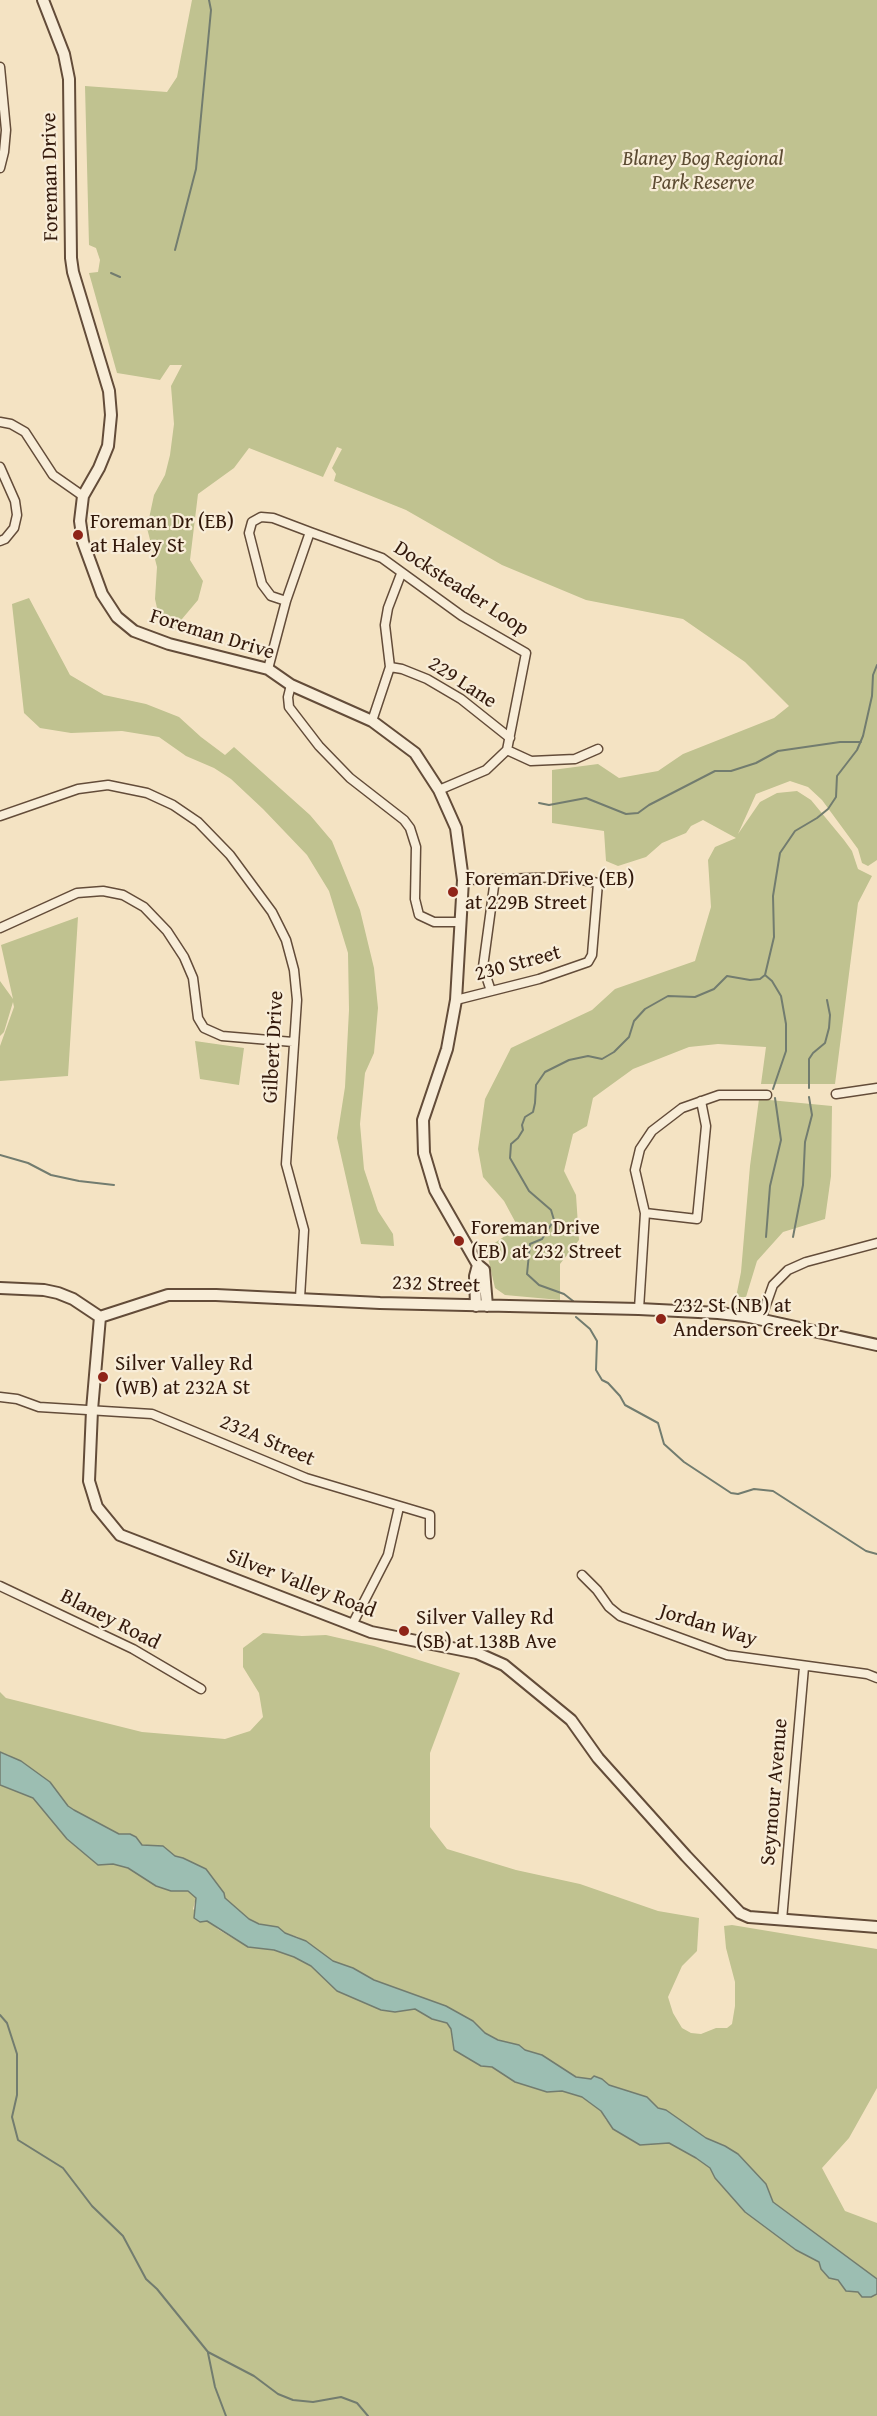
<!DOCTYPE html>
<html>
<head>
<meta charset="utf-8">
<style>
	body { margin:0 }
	canvas { display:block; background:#f4e3c3 }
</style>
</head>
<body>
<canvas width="877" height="2416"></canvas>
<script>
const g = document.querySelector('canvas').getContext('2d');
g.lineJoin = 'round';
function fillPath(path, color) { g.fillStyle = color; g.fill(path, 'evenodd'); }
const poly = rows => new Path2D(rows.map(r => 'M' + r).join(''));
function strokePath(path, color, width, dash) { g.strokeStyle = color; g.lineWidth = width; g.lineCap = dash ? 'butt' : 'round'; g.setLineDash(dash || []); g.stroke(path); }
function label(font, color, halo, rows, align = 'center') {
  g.font = font + ' "Gentium Book Plus",serif'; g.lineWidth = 4.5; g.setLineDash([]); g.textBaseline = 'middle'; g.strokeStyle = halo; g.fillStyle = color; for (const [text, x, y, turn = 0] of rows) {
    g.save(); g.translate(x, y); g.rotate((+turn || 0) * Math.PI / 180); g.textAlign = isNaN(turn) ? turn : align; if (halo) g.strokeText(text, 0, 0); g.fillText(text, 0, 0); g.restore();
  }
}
const green = poly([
	[192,0,877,0,877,860,868,866,862,863,858,849,822,800,808,787,790,781,756,794,738,834,760,802,777,793,797,791,811,800,844,840,852,851,858,869,872,876,858,903,835,1084,761,1084,766,1047,718,1044,689,1047,633,1069,593,1098,587,1126,573,1134,564,1171,576,1195,579,1240,560,1264,560,1300,505,1295,495,1288,486,1249,518,1227,504,1201,483,1177,478,1149,485,1099,511,1048,592,1010,615,989,695,961,711,907,708,860,715,847,736,838,703,820,691,826,686,833,662,843,646,857,618,866,606,861,604,831,552,823,552,770,598,764,619,778,658,771,683,754,774,718,789,706,745,662,683,619,586,600,502,565,406,510,334,481,336,474,332,468,342,449,337,447,323,477,249,448,234,468,198,494,190,560,203,581,198,600,182,619,176,630,157,608,155,599,157,567,147,528,154,495,165,475,170,455,174,424,171,386,182,365,170,365,160,380,117,373,89,273,98,272,100,260,96,248,89,245,85,86,167,92,177,77],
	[29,598,70,675,104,695,146,704,179,717,201,737,225,755,234,747,310,815,332,841,360,910,374,968,378,1008,374,1053,365,1073,360,1124,364,1169,378,1211,393,1234,394,1246,361,1244,337,1138,345,1087,349,1010,348,953,329,891,307,855,263,809,231,779,214,768,186,756,159,737,122,731,71,733,40,728,24,713,12,604],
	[78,917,68,1076,0,1081,0,1046,14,1007,13,1002,4,1032,0,1036,0,981,13,999,1,945],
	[195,1041,244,1048,239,1085,200,1079],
	[759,1099,832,1106,831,1176,825,1219,783,1232,757,1261,746,1297,736,1297,741,1272,750,1166],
	[263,1633,302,1636,326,1635,374,1646,460,1673,430,1753,430,1827,447,1849,516,1870,580,1884,658,1911,699,1918,697,1951,682,1966,668,1997,673,2013,682,2028,691,2033,701,2034,716,2028,727,2028,732,2024,735,2006,735,1982,726,1948,724,1926,732,1925,877,1949,877,2088,849,2138,822,2168,845,2211,877,2223,877,2279,773,2202,766,2184,726,2146,706,2138,666,2110,658,2108,647,2097,609,2085,602,2079,594,2077,591,2079,576,2077,542,2055,525,2050,519,2045,498,2040,485,2033,473,2021,446,2006,374,1980,353,1968,333,1961,298,1937,285,1933,278,1927,259,1924,249,1919,225,1898,224,1893,210,1877,183,1858,175,1856,163,1846,142,1845,130,1834,119,1835,74,1810,68,1806,50,1782,9,1755,0,1752,0,1692,6,1698,142,1732,225,1739,250,1731,263,1717,259,1693,243,1667,243,1648],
	[0,1785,33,1798,67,1839,98,1865,113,1864,128,1868,156,1886,171,1891,188,1891,196,1898,193,1909,219,1930,248,1947,274,1950,294,1957,311,1966,337,1991,381,2010,395,2012,415,2009,432,2019,447,2023,451,2029,454,2050,481,2066,492,2067,515,2082,547,2092,562,2091,582,2097,601,2111,606,2120,640,2145,669,2143,696,2158,710,2168,715,2178,745,2212,796,2250,819,2262,821,2269,829,2278,837,2280,846,2291,858,2292,871,2297,877,2294,877,2416,0,2416]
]);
const water = poly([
	[0,1752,21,1761,50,1782,68,1806,74,1810,119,1834,130,1834,136,1837,142,1845,163,1846,175,1856,183,1858,206,1869,224,1893,225,1898,249,1919,259,1924,278,1927,285,1933,306,1941,333,1961,353,1968,374,1980,446,2006,473,2021,485,2033,498,2040,519,2045,525,2050,542,2055,576,2077,591,2079,594,2076,602,2079,609,2085,647,2097,658,2108,666,2110,706,2138,725,2146,738,2154,766,2184,773,2202,877,2279,877,2294,871,2297,862,2297,858,2292,846,2291,838,2280,829,2278,821,2269,819,2262,796,2250,745,2212,715,2178,710,2168,696,2158,669,2143,640,2145,613,2129,601,2111,582,2097,562,2091,547,2092,515,2082,492,2067,481,2066,454,2050,451,2029,447,2023,432,2019,415,2009,395,2012,381,2010,337,1991,311,1966,294,1957,274,1950,248,1947,207,1921,200,1922,194,1918,196,1898,188,1891,171,1891,156,1886,128,1868,113,1864,98,1865,67,1839,33,1798,0,1785,0,1752]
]);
const stream = poly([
	[175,250,196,169,211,10,209,0],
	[111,273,120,277],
	[539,803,549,805,586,798,626,814,638,813,649,805,715,771,731,771,756,763,778,751,840,742,861,742],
	[765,975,772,981,781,996,786,1024,786,1051,773,1089],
	[809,1088,809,1059,813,1053,825,1043,829,1028,830,1015,827,1000],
	[0,1155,28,1163,51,1175,79,1181,114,1185],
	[766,1237,770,1186,781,1140,775,1098],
	[793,1237,803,1185,805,1142,812,1115,809,1097],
	[573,1301,564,1294,539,1285,527,1274,530,1244,542,1239,554,1220,551,1210,529,1191,510,1158,511,1144,518,1138,523,1130,522,1125,525,1117,533,1112,535,1103,536,1085,545,1072,569,1060,588,1056,602,1059,614,1052,629,1037,634,1021,645,1009,668,996,695,997,714,989,727,976,750,980,760,979,765,975,774,937,773,896,780,853,795,831,817,818,828,809,836,797,837,776,857,750,863,736,872,696,873,675,877,665],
	[576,1317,590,1329,597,1341,596,1370,602,1380,608,1383,620,1396,625,1405,658,1423,664,1444,684,1462,731,1493,738,1494,754,1489,773,1491,866,1551,877,1554],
	[0,2015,7,2023,17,2054,17,2095,12,2117,18,2140,63,2168,92,2206,123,2236,146,2279,157,2289,208,2352,254,2376,278,2394,293,2400,313,2402,341,2397,357,2403,368,2416],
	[208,2353,215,2387,226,2416]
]);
const minor = poly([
	[0,67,6,130,4,152,0,168],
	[0,422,11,424,25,432,53,475,83,496],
	[0,467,15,501,17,515,14,528,5,539,0,541],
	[310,532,382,558,462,616,526,653,507,750,486,770,439,790],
	[390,667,402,669,427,679,461,699,510,738],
	[268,669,286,601,271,596,262,584,249,533,252,522,261,517,273,518,310,532,286,601],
	[291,685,288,697,289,707,319,746,350,778,404,820,410,828,416,847,415,899,419,915,434,922,461,922],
	[372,721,390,667,385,625,388,608,401,574],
	[507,750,531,761,575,759,598,749],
	[0,816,78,789,108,785,147,793,173,805,198,822,230,855,272,912,286,940,294,970,297,1000,286,1164,304,1230,300,1298],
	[0,928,77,893,103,891,123,895,144,907,167,931,184,957,193,978,198,1018,204,1028,222,1036,293,1042],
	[491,991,483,967,495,879],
	[456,1000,539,979,588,962,592,955,598,883,567,877,463,880],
	[836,1094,877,1088],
	[645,1213,697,1219,706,1126,701,1101],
	[639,1309,645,1213,635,1170,640,1149,652,1131,682,1108,719,1095,767,1095],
	[761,1319,773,1285,788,1270,806,1262,877,1243],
	[0,1397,17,1399,39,1407,152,1414,306,1478,430,1515,430,1534],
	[582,1575,597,1590,609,1607,620,1616,727,1655,867,1674,877,1678],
	[0,1586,133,1649,201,1689],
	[352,1625,388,1555,399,1507],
	[782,1920,804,1667]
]);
const tertiary = poly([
	[43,0,64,54,69,79,71,258,73,272,109,391,111,415,108,446,99,468,83,496,80,521,83,542,102,594,117,617,134,631,169,644,268,669,291,685,372,721,415,753,439,790,456,828,463,880,456,1000,447,1049,423,1120,424,1153,435,1190,478,1265,484,1270,487,1306],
	[0,1288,44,1290,58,1293,73,1299,100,1317],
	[476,1306,475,1276,478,1265],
	[100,1317,92,1410,89,1481,97,1507,120,1535,371,1632,477,1653,504,1665,571,1720,598,1758,686,1856,740,1913,749,1917,877,1927],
	[100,1317,168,1295,216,1295,380,1303,639,1309,718,1313,745,1316,877,1345]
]);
const markers = [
	[78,535,6,"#8f2418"],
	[453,892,6,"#8f2418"],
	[459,1241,6,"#8f2418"],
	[661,1319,6,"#8f2418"],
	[103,1377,6,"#8f2418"],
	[404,1631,6,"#8f2418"]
];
const parkNames = [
	["Blaney Bog Regional",703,160],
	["Park Reserve",703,184]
];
const streetNames = [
	["Foreman Drive",51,177,-91],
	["Docksteader Loop",461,589,33],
	["Foreman Drive",212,635,17],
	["229 Lane",462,683,33],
	["230 Street",518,964,-15],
	["Gilbert Drive",274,1047,-87],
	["232 Street",436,1285,2],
	["232A Street",267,1441,23],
	["Silver Valley Road",301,1584,21],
	["Blaney Road",110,1620,27],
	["Jordan Way",708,1626,17],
	["Seymour Avenue",775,1792,-85]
];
const poiNames = [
	["Foreman Dr (EB)",90,523],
	["at Haley St",90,547],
	["Foreman Drive (EB)",465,880],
	["at 229B Street",465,904],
	["Foreman Drive",471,1229],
	["(EB) at 232 Street",471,1253],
	["232 St (NB) at",673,1307],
	["Anderson Creek Dr",673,1331],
	["Silver Valley Rd",115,1365],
	["(WB) at 232A St",115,1389],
	["Silver Valley Rd",416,1619],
	["(SB) at 138B Ave",416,1643]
];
fillPath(green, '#c0c290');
fillPath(water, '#9cbeb2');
strokePath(water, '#727c6f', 1.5);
strokePath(stream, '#727c6f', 2);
strokePath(minor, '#634c39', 11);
strokePath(tertiary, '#634c39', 14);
strokePath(minor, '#f8edd8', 8);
strokePath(tertiary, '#f8edd8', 10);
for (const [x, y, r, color] of markers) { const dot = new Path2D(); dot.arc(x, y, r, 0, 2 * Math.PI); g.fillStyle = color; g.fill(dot); strokePath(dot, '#f8edd8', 2); }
label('italic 21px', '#5d4c33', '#f8edd8', parkNames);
label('21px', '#33190b', '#f8edd8', streetNames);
label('21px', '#33190b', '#f8edd8', poiNames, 'left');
</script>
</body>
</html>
